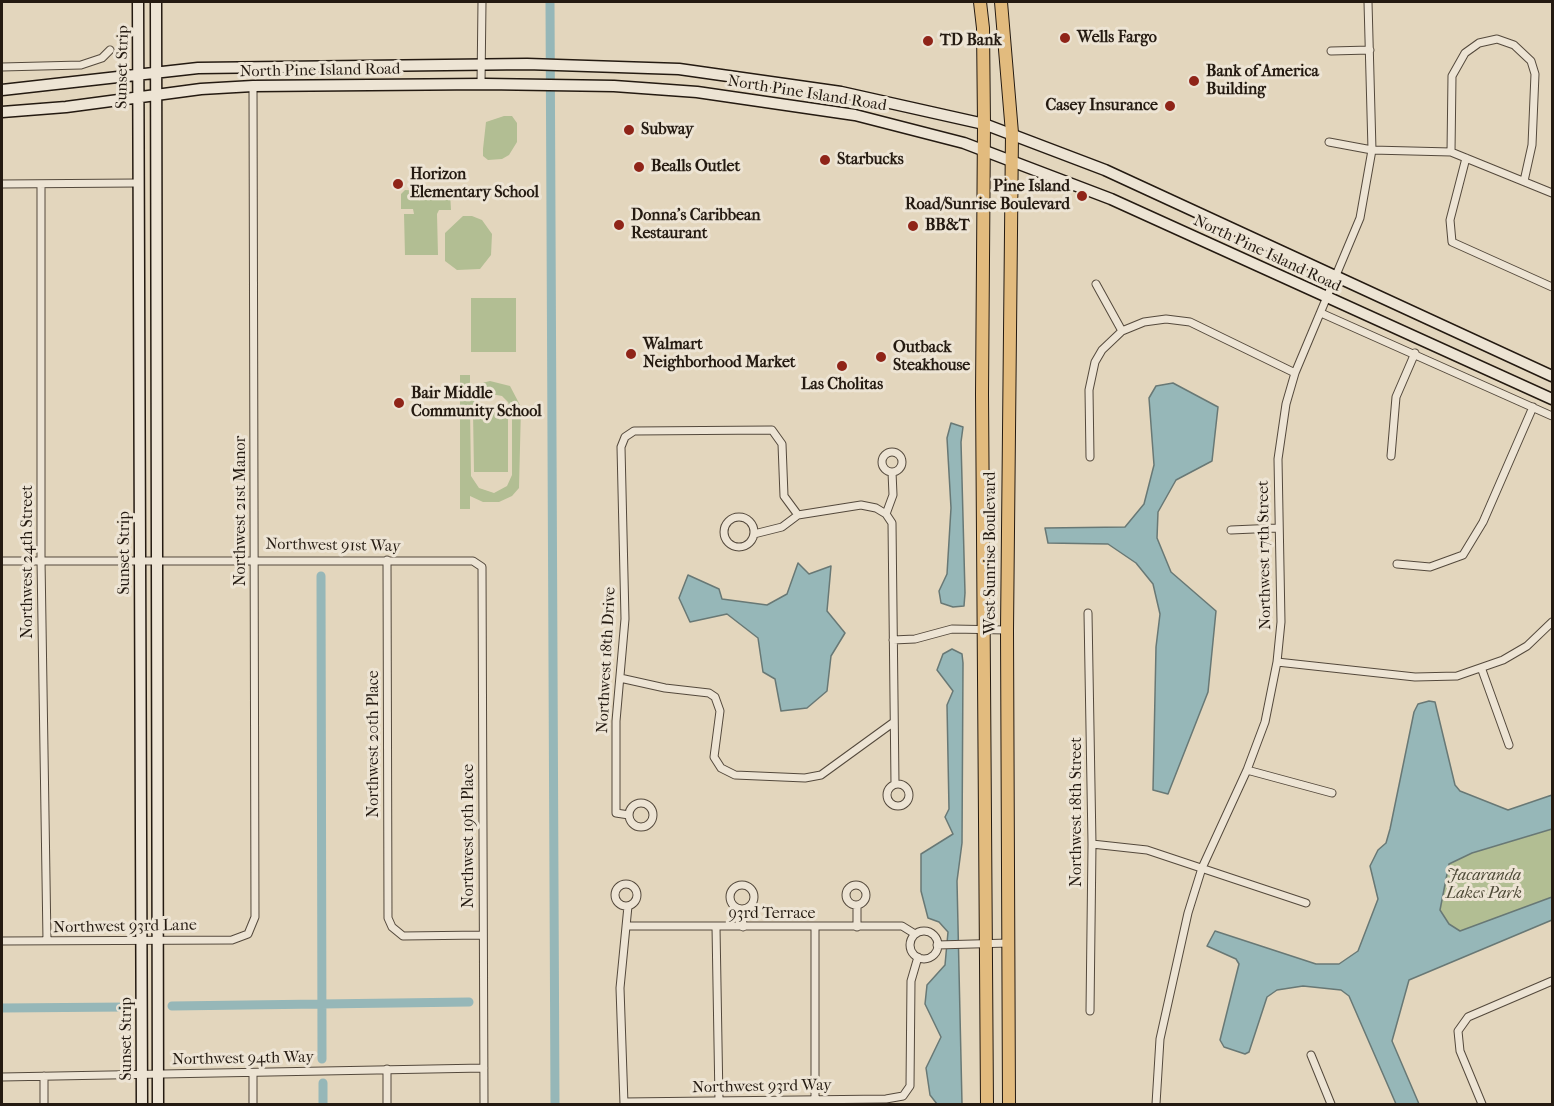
<!DOCTYPE html>
<html>
<head>
<meta charset="utf-8">
<style>
	body { margin:0 }
	#map { position:relative; width:1554px; height:1106px; overflow:hidden; background:#e3d6bd; font-family:"IM FELL French Canon",serif }
	canvas { display:block }
	.frame { position:absolute; inset:0; border:3px solid #241a11; pointer-events:none }
</style>
</head>
<body>
<div id="map">
<canvas width="1554" height="1106"></canvas>
<div class="frame"></div>
</div>
<script>
const g = document.querySelector('canvas').getContext('2d');
g.lineJoin = 'round';
function fillPath(path, color) { g.fillStyle = color; g.fill(path, 'evenodd'); }
const poly = rows => new Path2D(rows.map(r => 'M' + r).join(''));
function strokePath(path, color, width, dash) { g.strokeStyle = color; g.lineWidth = width; g.lineCap = dash ? 'butt' : 'round'; g.setLineDash(dash || []); g.stroke(path); }
function label(font, color, halo, rows, align = 'center') {
  g.font = font + ' "IM FELL French Canon",serif'; g.lineWidth = 6; g.setLineDash([]); g.textBaseline = 'middle'; g.strokeStyle = halo; g.fillStyle = color; for (const [text, x, y, turn = 0] of rows) {
    g.save(); g.translate(x, y); g.rotate((+turn || 0) * Math.PI / 180); g.textAlign = isNaN(turn) ? turn : align; if (halo) g.strokeText(text, 0, 0); g.fillText(text, 0, 0); g.restore();
  }
}
const green = poly([
	[504,116,512,116,517,123,517,142,509,155,502,159,488,160,483,156,483,149,486,122],
	[405,190,450,192,451,210,439,210,437,214,438,255,405,255,404,214,414,214,413,209,401,209,401,194],
	[463,216,472,216,482,220,492,234,491,255,480,269,457,270,445,261,445,233],
	[471,298,516,298,516,352,471,352],
	[460,375,470,375,470,390,478,384,490,381,510,386,521,407,519,488,512,496,499,502,483,502,470,496,470,509,460,509],
	[486,393,502,396,508,402,512,415,512,475,507,486,494,493,479,488,471,476,470,410,476,399],
	[473,412,508,412,508,472,474,472],
	[1552,829,1552,897,1460,932,1449,924,1440,910,1449,864,1472,853]
]);
const water = poly([
	[1173,383,1218,407,1212,461,1176,480,1158,512,1157,538,1171,572,1216,611,1208,692,1168,794,1153,790,1156,647,1160,614,1153,584,1136,563,1108,544,1048,543,1045,528,1125,527,1144,504,1154,465,1149,398,1156,386,1173,383],
	[951,423,963,427,961,442,965,593,964,606,953,607,941,603,939,591,947,574,951,508,947,438,951,423],
	[798,563,809,574,831,566,827,611,845,633,831,656,827,691,807,708,781,711,775,679,763,672,758,638,727,614,690,622,679,598,688,575,719,589,722,599,767,605,787,594,798,563],
	[952,649,962,654,963,663,962,843,957,881,962,1104,937,1104,930,1095,926,1068,941,1037,925,1004,927,985,945,965,948,932,939,922,928,918,921,891,921,854,953,834,945,817,949,809,947,705,953,691,937,670,943,654,952,649],
	[1429,701,1435,702,1455,785,1460,791,1508,810,1552,795,1552,829,1472,853,1449,864,1440,910,1449,924,1460,931,1552,897,1552,920,1409,980,1392,1041,1419,1104,1396,1104,1349,996,1341,990,1303,986,1277,990,1267,997,1249,1052,1245,1054,1224,1047,1220,1040,1239,964,1236,959,1207,946,1215,931,1316,964,1339,964,1358,951,1378,899,1370,866,1378,850,1386,843,1390,829,1414,712,1418,704,1429,701]
]);
const canal = poly([
	[550,2,555,1104],
	[321,576,322,1059],
	[172,1006,469,1002],
	[2,1008,127,1007],
	[323,1083,323,1104]
]);
const street = poly([
	[1331,51,1370,50],
	[2,67,81,65,102,58,110,50],
	[481,84,482,2],
	[1329,142,1372,150,1451,152,1552,193],
	[1451,152,1452,76,1465,53,1479,43,1497,39,1514,45,1531,61,1535,74,1532,145,1524,181],
	[1466,158,1450,220,1452,242,1552,287],
	[2,184,137,183],
	[41,184,41,560,47,941],
	[1096,284,1122,331],
	[1321,313,1552,416],
	'882 462a10 10 0 1 1 20 0a10 10 0 1 1-20 0Z',
	[1391,456,1396,397,1415,353],
	[1090,457,1089,390,1095,362,1102,350,1122,331,1144,322,1166,319,1190,322,1295,373],
	[892,472,893,495,886,514,892,523,895,784],
	'724 532a15 15 0 1 1 30 0a15 15 0 1 1-30 0Z',
	[1231,530,1277,528],
	[754,534,782,527,798,515,861,505,876,508,886,514],
	[387,560,388,918,392,927,403,936,483,935],
	[2,561,473,561,482,567,484,1104],
	[1397,564,1430,567,1463,555,1483,522,1533,407],
	[1088,613,1092,844,1090,1011],
	[893,640,915,639,952,629,1007,630],
	[1277,662,1415,677,1457,676,1503,660,1527,646,1552,622],
	[1482,670,1509,745],
	[620,678,665,688,709,693,715,697,720,711,714,757,721,768,735,775,805,778,821,775,894,722],
	[1247,770,1332,793],
	'887 795a11 11 0 1 1 22 0a11 11 0 1 1-22 0Z',
	'629 815a12 12 0 1 1 24 0a12 12 0 1 1-24 0Z',
	[629,815,616,813,616,721,625,619,621,447,625,437,634,431,772,430,782,444,784,496,798,515],
	[1092,844,1147,850,1306,903],
	'615 895a11 11 0 1 1 22 0a11 11 0 1 1-22 0Z',
	'846 895a10 10 0 1 1 20 0a10 10 0 1 1-20 0Z',
	'730 897a12 12 0 1 1 24 0a12 12 0 1 1-24 0Z',
	[857,905,857,927],
	[742,909,743,927],
	[626,926,902,926,915,934],
	[716,927,719,1101],
	[815,927,815,1100],
	'910 945a14 14 0 1 1 28 0a14 14 0 1 1-28 0Z',
	[2,941,232,940,248,934,255,917,253,86],
	[937,945,1009,943],
	[1311,1055,1331,1104],
	[387,1069,387,1104],
	[253,1073,253,1104],
	[44,1076,44,1104],
	[2,1077,484,1068],
	[624,1102,886,1099,903,1096,910,1086,911,981,918,957],
	[624,1104,620,988,628,906],
	[1156,1104,1160,1039,1188,913,1202,868,1247,770,1265,722,1277,662,1281,622,1278,459,1286,404,1295,373,1360,218,1372,150,1368,2],
	[1482,1104,1460,1051,1458,1031,1468,1017,1552,981]
]);
const secondary = poly([
	[138,2,142,1104],
	[156,2,158,1104],
	[2,90,198,68,527,64,679,69,841,92,984,124,1105,170,1552,376],
	[2,112,66,107,201,89,253,86,485,84,614,86,697,92,855,115,964,143,1111,199,1552,399]
]);
const highway = poly([
	[980,2,983,28,984,124,982,394,987,1104],
	[1001,2,1012,133,1007,630,1009,1104]
]);
const markers = [
	[1065,38,6,"#8f2418"],
	[928,41,6,"#8f2418"],
	[1194,81,6,"#8f2418"],
	[1170,106,6,"#8f2418"],
	[629,130,6,"#8f2418"],
	[825,160,6,"#8f2418"],
	[639,167,6,"#8f2418"],
	[398,184,6,"#8f2418"],
	[1082,196,6,"#8f2418"],
	[619,225,6,"#8f2418"],
	[913,226,6,"#8f2418"],
	[631,354,6,"#8f2418"],
	[881,357,6,"#8f2418"],
	[842,366,6,"#8f2418"],
	[399,403,6,"#8f2418"]
];
const poiNames = [
	["Wells Fargo",1077,38],
	["TD Bank",940,41],
	["Bank of America",1206,72],
	["Building",1206,90],
	["Casey Insurance",1158,106,"right"],
	["Subway",641,130],
	["Starbucks",837,160],
	["Bealls Outlet",651,167],
	["Horizon",410,175],
	["Elementary School",410,193],
	["Pine Island",1070,187,"right"],
	["Road/Sunrise Boulevard",1070,205,"right"],
	["Donna's Caribbean",631,216],
	["Restaurant",631,234],
	["BB&T",925,226],
	["Walmart",643,345],
	["Neighborhood Market",643,363],
	["Outback",893,348],
	["Steakhouse",893,366],
	["Las Cholitas",842,385,"center"],
	["Bair Middle",411,394],
	["Community School",411,412]
];
const streetNames = [
	["Sunset Strip",123,67,-89],
	["North Pine Island Road",320,71,-1],
	["North Pine Island Road",807,94,9],
	["North Pine Island Road",1267,254,25],
	["Northwest 21st Manor",241,511,-90],
	["Northwest 91st Way",333,546,1],
	["Sunset Strip",125,553,-90],
	["West Sunrise Boulevard",991,553,-90],
	["Northwest 17th Street",1265,555,-91],
	["Northwest 24th Street",28,562,-90],
	["Northwest 18th Drive",607,660,-87],
	["Northwest 20th Place",374,744,-90],
	["Northwest 18th Street",1077,812,-90],
	["Northwest 19th Place",469,836,-90],
	["93rd Terrace",772,914],
	["Northwest 93rd Lane",125,927,-1],
	["Sunset Strip",127,1039,-90],
	["Northwest 94th Way",243,1059,-1],
	["Northwest 93rd Way",762,1087,-1]
];
const parkNames = [
	["Jacaranda",1484,876],
	["Lakes Park",1484,894]
];
fillPath(green, '#b2be93');
fillPath(water, '#96b7b8');
strokePath(water, '#687875', 1.5);
strokePath(canal, '#96b7b8', 9);
strokePath(street, '#54493c', 9);
strokePath(secondary, '#241a11', 13);
strokePath(highway, '#241a11', 14);
strokePath(street, '#ede4d4', 7);
strokePath(secondary, '#ede4d4', 10);
strokePath(highway, '#e2bb7e', 12);
for (const [x, y, r, color] of markers) { const dot = new Path2D(); dot.arc(x, y, r, 0, 2 * Math.PI); g.fillStyle = color; g.fill(dot); strokePath(dot, '#ede4d4', 2); }
label('bold 16px', '#241a11', '#ede4d4', poiNames, 'left');
label('16px', '#241a11', '#ede4d4', streetNames);
label('italic 16px', '#4f4b38', '#ede4d4', parkNames);
</script>
</body>
</html>
